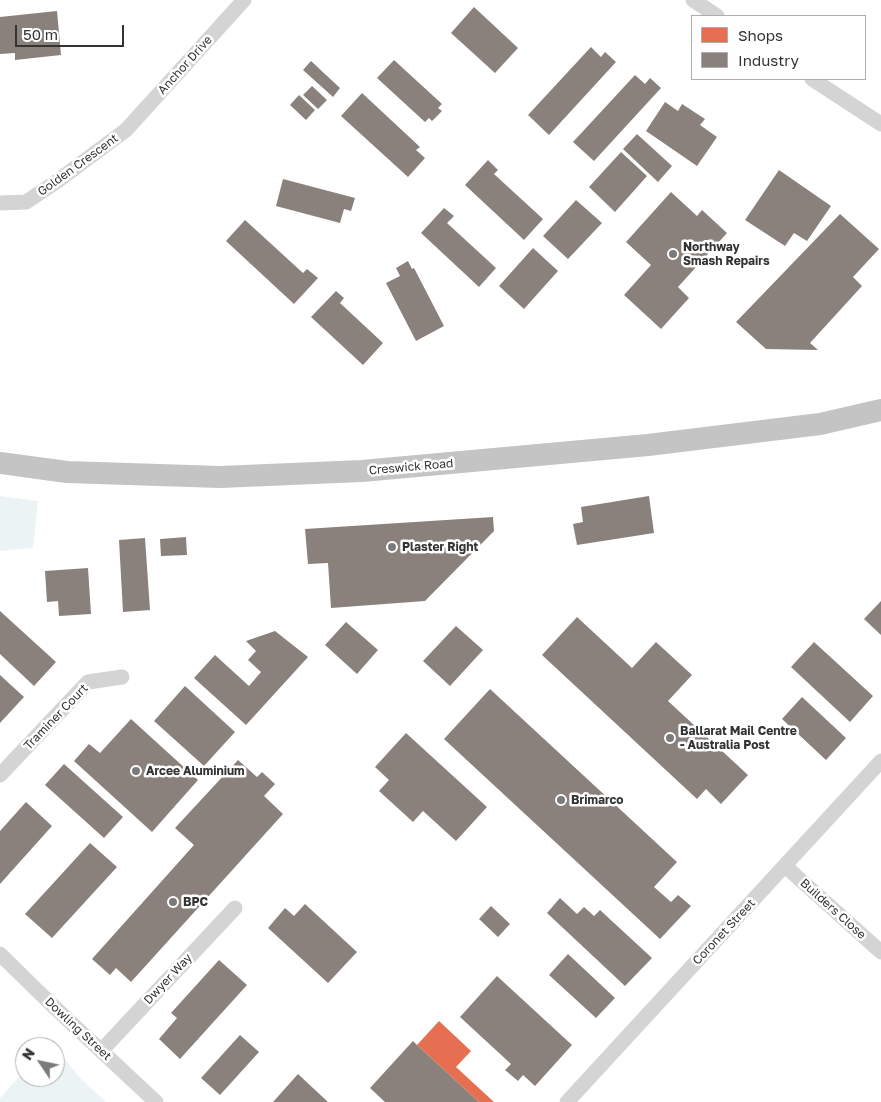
<!DOCTYPE html>
<html>
<head>
<meta charset="utf-8">
<style>
	body { margin:0 }
	#map { position:relative; width:881px; height:1102px; overflow:hidden; background:#fff; font-family:"Golos Text",sans-serif }
	canvas { display:block }
	.legend { position:absolute; left:691px; top:15px; width:175px; height:65px; box-sizing:border-box; background:#fff; border:1px solid #adadad; margin:0; padding:6px 9px; list-style:none; font-size:15px; color:#333 }
	.legend li { display:flex; align-items:center; gap:10px; height:25px }
	.legend b { width:25px; border:1px solid #adadad }
	.north { position:absolute; left:15px; top:1037px; width:50px; height:50px; box-sizing:border-box; background:#fff; border:1px solid #adadad; border-radius:50%; rotate:304deg; font-size:14px; font-weight:700; line-height:20px; text-align:center; color:#333 }
	.north::after { content:''; display:block; margin:auto; width:18px; height:22px; background:#7a7a7a; clip-path:polygon(50% 0,100% 100%,50% 72%,0 100%) }
	.scale { position:absolute; left:15px; top:25px; width:109px; height:22px; box-sizing:border-box; border:2px solid #333; border-top:0; padding-left:6px; font-size:15px; line-height:18px; white-space:nowrap; color:#333; -webkit-text-stroke:4px #fff; paint-order:stroke }
</style>
</head>
<body>
<div id="map">
<canvas width="881" height="1102"></canvas>
<ul class="legend">
<li><b style="height:14px;background:#e76f51"></b>Shops</li>
<li><b style="height:14px;background:#8a817c"></b>Industry</li>
</ul>
<div class="north">N</div>
<div class="scale">50 m</div>
</div>
<script>
const g = document.querySelector('canvas').getContext('2d');
g.lineJoin = 'round';
function fillPath(path, color) { g.fillStyle = color; g.fill(path, 'evenodd'); }
const poly = rows => new Path2D(rows.map(r => 'M' + r).join(''));
function strokePath(path, color, width, dash) { g.strokeStyle = color; g.lineWidth = width; g.lineCap = dash ? 'butt' : 'round'; g.setLineDash(dash || []); g.stroke(path); }
function label(font, color, halo, rows, align = 'center') {
  g.font = font + ' "Golos Text",sans-serif'; g.lineWidth = 5; g.setLineDash([]); g.textBaseline = 'middle'; g.strokeStyle = halo; g.fillStyle = color; for (const [text, x, y, turn = 0] of rows) {
    g.save(); g.translate(x, y); g.rotate((+turn || 0) * Math.PI / 180); g.textAlign = isNaN(turn) ? turn : align; if (halo) g.strokeText(text, 0, 0); g.fillText(text, 0, 0); g.restore();
  }
}
const green = poly([
	[0,496,38,501,33,548,0,551],
	[55,1048,83,1081,106,1102,0,1102,0,1098,25,1070,25,1077,55,1077]
]);
const shops = poly([
	[439,1021,471,1051,456,1067,494,1102,479,1102,417,1045]
]);
const industry = poly([
	[474,7,518,48,495,73,451,33],
	[57,11,61,55,15,60,15,53,0,54,0,17],
	[591,47,601,57,605,52,616,62,549,135,528,115],
	[394,60,442,104,438,108,442,111,432,121,429,118,425,122,377,78],
	[311,61,340,88,333,97,303,70],
	[635,75,645,84,650,78,661,88,594,161,573,142],
	[312,86,327,100,318,109,303,95],
	[362,93,420,147,416,150,425,158,408,177,341,116],
	[299,95,315,110,306,120,290,105],
	[665,102,678,111,682,104,705,119,700,125,717,137,697,166,646,131],
	[637,134,672,166,658,182,623,149],
	[621,152,647,176,615,212,589,187],
	[488,160,498,170,494,174,543,219,524,240,465,185],
	[779,170,831,206,807,241,794,233,785,246,745,220],
	[283,179,355,198,351,211,344,209,340,223,276,206],
	[671,192,697,216,702,210,727,233,678,287,689,298,661,329,624,295,651,265,626,242],
	[576,200,602,223,568,259,543,236],
	[444,208,454,216,447,223,496,268,479,287,421,233],
	[840,214,879,249,853,277,862,286,810,343,818,350,766,349,736,322],
	[245,220,303,273,307,269,318,278,294,304,226,241],
	[533,248,558,271,524,309,499,286],
	[408,261,412,269,414,268,444,326,416,341,386,283,400,276,396,268],
	[336,291,344,298,340,303,383,343,363,365,311,317],
	[649,496,654,533,577,545,573,524,583,522,581,507],
	[493,517,494,531,425,601,331,608,328,563,308,564,305,529],
	[186,537,187,555,161,556,160,539],
	[145,538,150,610,123,612,119,540],
	[88,568,91,614,59,616,58,601,47,602,45,571],
	[881,601,881,635,864,619],
	[0,611,56,662,34,686,0,654],
	[577,617,632,668,656,642,692,675,668,701,748,775,721,804,706,789,697,799,542,655],
	[346,622,378,650,357,674,325,645],
	[456,626,483,650,450,686,423,661],
	[275,631,308,657,246,725,194,678,215,655,249,686,261,672,248,660,256,651,246,641],
	[814,642,873,696,850,722,791,667],
	[0,675,24,697,0,723],
	[185,686,235,732,204,766,154,721],
	[490,689,677,862,654,887,671,902,678,895,691,906,660,939,444,739],
	[802,697,846,738,826,760,782,719],
	[131,719,198,780,152,832,74,761,89,744,100,753],
	[406,733,487,807,456,841,423,811,413,822,379,791,389,780,375,767],
	[238,760,257,777,262,772,275,784,264,796,283,814,131,982,116,968,110,975,92,959,194,845,175,828],
	[64,764,123,817,104,838,45,785],
	[26,802,52,826,0,884,0,831],
	[90,843,117,867,52,938,25,914],
	[560,898,577,914,584,907,594,916,600,910,652,958,625,986,547,913],
	[305,904,357,952,328,983,268,928,285,908,294,916],
	[491,906,510,924,498,937,479,919],
	[568,954,615,998,596,1018,549,975],
	[219,960,247,985,180,1059,159,1039,177,1018,171,1013],
	[497,976,572,1045,535,1086,523,1075,518,1081,505,1070,511,1064,460,1017],
	[240,1035,259,1052,220,1095,201,1078],
	[413,1041,417,1045,479,1102,385,1102,370,1088],
	[298,1074,328,1102,273,1102]
]);
const minor = poly([
	[693,0,717,16],
	[812,79,881,124],
	[0,203,26,202,56,182,126,130,244,0],
	[0,775,88,682,122,677],
	[785,866,881,952],
	[0,954,52,1005,156,1102],
	[101,1051,235,908],
	[567,1102,881,761]
]);
const highway = poly([
	[0,463,67,472,220,477,362,471,648,445,820,424,881,410]
]);
const markers = [
	[673,254,5,"#7a7a7a"],
	[392,547,5,"#7a7a7a"],
	[670,738,5,"#7a7a7a"],
	[136,771,5,"#7a7a7a"],
	[561,800,5,"#7a7a7a"],
	[173,902,5,"#7a7a7a"]
];
const streetNames = [
	["Anchor Drive",185,65,-48],
	["Golden Crescent",78,165,-36],
	["Creswick Road",411,467,-5],
	["Traminer Court",56,717,-46],
	["Builders Close",833,909,42],
	["Coronet Street",724,932,-47],
	["Dwyer Way",168,979,-47],
	["Dowling Street",78,1029,43]
];
const poiNames = [
	["Northway",683,247],
	["Smash Repairs",683,261],
	["Plaster Right",402,547],
	["Ballarat Mail Centre",680,731],
	["- Australia Post",680,745],
	["Arcee Aluminium",146,771],
	["Brimarco",571,800],
	["BPC",183,902]
];
fillPath(green, '#ebf3f4');
fillPath(shops, '#e76f51');
fillPath(industry, '#8a817c');
strokePath(minor, '#d4d4d4', 15);
strokePath(highway, '#c4c4c4', 22);
for (const [x, y, r, color] of markers) { const dot = new Path2D(); dot.arc(x, y, r, 0, 2 * Math.PI); g.fillStyle = color; g.fill(dot); strokePath(dot, '#fff', 2); }
label('12px', '#333', '#fff', streetNames);
label('bold 12px', '#333', '#fff', poiNames, 'left');
</script>
</body>
</html>
